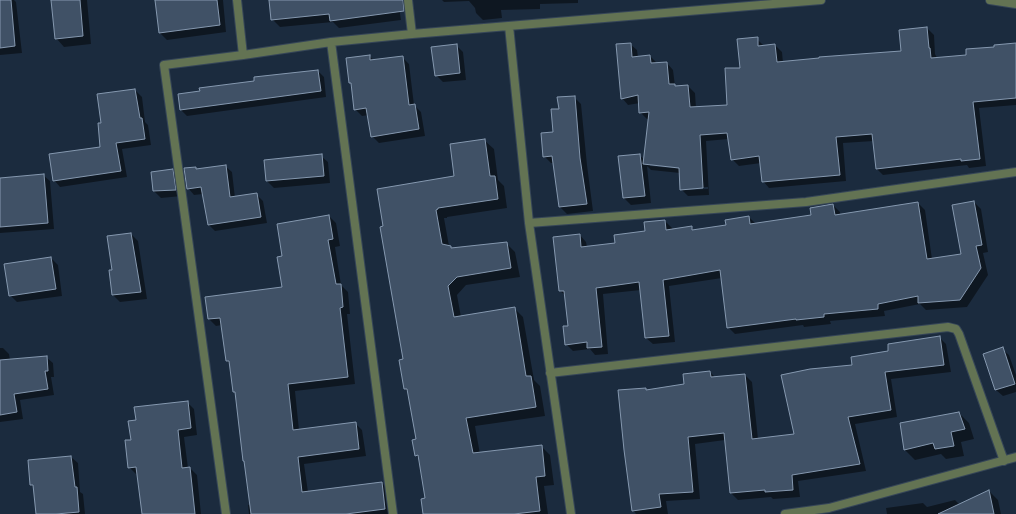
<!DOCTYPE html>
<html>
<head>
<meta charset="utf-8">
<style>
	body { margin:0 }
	canvas { display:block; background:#1b2b3e }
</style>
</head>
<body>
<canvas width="1016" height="514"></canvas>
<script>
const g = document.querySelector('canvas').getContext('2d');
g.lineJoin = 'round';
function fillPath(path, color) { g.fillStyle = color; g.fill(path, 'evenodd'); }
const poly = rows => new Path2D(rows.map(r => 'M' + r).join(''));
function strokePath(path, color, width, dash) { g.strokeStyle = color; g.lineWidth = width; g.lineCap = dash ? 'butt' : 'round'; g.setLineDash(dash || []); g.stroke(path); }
const shadow = poly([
	[0,0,14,0,16,2,22,53,0,55],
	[52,0,87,0,91,44,64,47,56,38],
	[156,0,223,0,226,32,167,40,160,33],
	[270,0,398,0,401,20,339,28,333,22,280,27,272,19],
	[442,0,578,0,578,3,540,4,540,9,501,10,502,18,483,20,476,13,475,8,469,1,444,2],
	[927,28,934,35,935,54,937,58,967,56,1016,44,1016,105,979,108,986,166,969,168,967,165,883,175,877,169,874,141,843,143,846,181,769,188,763,181,761,163,739,166,732,159,729,139,706,141,709,195,688,196,681,189,680,173,651,170,647,166,651,203,631,205,624,198,619,157,639,155,645,160,649,119,647,119,640,112,640,103,628,105,622,98,630,44,637,50,638,57,650,56,657,63,667,63,673,70,675,86,676,87,688,86,695,93,696,108,728,106,741,68,757,39,764,46,775,45,782,52,783,63,902,52],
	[650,164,684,167,684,169,650,166],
	[708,187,708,189,686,190,686,188],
	[456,45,463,52,466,80,443,82,436,75],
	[369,56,374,60,402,57,409,64,414,105,421,112,425,136,379,143,372,136,369,115,362,116,355,109,352,84,350,82],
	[318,71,324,77,326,97,187,116,181,110,179,95],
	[135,90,142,97,145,122,148,125,151,145,122,149,127,177,60,187,54,180,101,148,102,124],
	[574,97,581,104,587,165,593,211,567,214,560,207,554,163,551,163,544,156,554,133],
	[484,140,494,149,498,180,504,186,507,208,447,217,447,218,444,218,449,246,453,249,506,243,515,252,520,277,466,285,457,295,461,317,514,308,523,317,534,380,540,386,545,416,475,426,480,454,541,446,550,455,554,485,544,486,548,514,424,514,426,499,419,459,416,455,417,440,409,393,405,389,404,360,382,228,455,177],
	[321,156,328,162,330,183,274,188,267,181],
	[225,166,232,172,235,198,256,194,263,201,267,223,215,231,209,225,203,194,194,195,188,188,196,168,198,170],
	[173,170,179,177,182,196,161,198,154,191,152,173],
	[43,175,50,181,54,229,0,233,0,179],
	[974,202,981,209,988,252,983,253,988,275,967,307,926,310,920,304,884,311,885,316,830,321,831,324,804,327,803,325,735,334,728,327,722,278,669,286,675,342,653,344,646,338,641,290,603,294,608,354,595,355,590,349,573,351,566,344,569,327,566,296,560,291,580,235,586,242,587,247,616,244,646,232,665,221,672,228,672,230,691,227,695,231,727,226,749,217,756,224,812,216,833,205,840,212,840,215,918,203,925,210,932,259,962,255],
	[329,216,336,223,340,246,335,247,341,285,348,292,350,314,347,314,355,384,295,391,299,430,355,423,362,430,366,456,304,464,308,492,382,483,389,490,391,514,249,514,248,505,251,504,246,463,244,461,236,393,234,392,231,365,227,361,222,325,216,326,209,319,283,288,283,256],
	[131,234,138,241,147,299,120,302,113,295,110,271,113,271],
	[51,258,58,265,62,296,17,302,10,295],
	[939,337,946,344,951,372,891,379,897,417,855,424,866,471,798,481,800,497,773,499,771,497,738,500,731,493,725,440,695,444,700,499,666,501,668,514,636,514,633,510,645,389,647,390,685,385,710,372,716,378,745,375,752,382,758,439,795,435,853,366,890,352],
	[0,348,3,348,9,354,10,360,46,357,53,363,54,377,51,377,54,395,20,400,23,419,0,422],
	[1002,349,1009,355,1016,375,1016,392,1003,396,996,390],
	[187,402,194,409,197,435,184,437,188,468,190,468,197,475,201,514,142,514,138,474,136,474,129,467,132,441,137,421],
	[959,413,969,423,974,439,961,442,964,456,946,459,941,454,915,460,905,450],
	[71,457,78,463,80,492,83,494,85,514,37,514,34,487,31,485],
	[989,491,998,500,1001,514,887,514,886,508,923,503,927,507,955,500,960,505]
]);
const building = poly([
	[0,0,11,0,15,46,0,48,0,0],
	[51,0,80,0,83,36,55,39,51,0],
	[155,0,217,0,220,25,159,33,155,0],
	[269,0,403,0,404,11,330,21,329,14,271,20,269,0],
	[927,27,929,48,930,48,931,58,966,55,966,49,994,47,994,45,1016,43,1016,98,973,102,980,159,961,161,961,159,876,169,872,134,836,137,840,175,762,182,759,156,731,160,727,133,700,135,703,188,680,190,679,168,643,164,649,112,639,113,638,95,621,99,616,44,631,43,632,57,650,55,651,63,667,62,669,84,675,84,675,86,688,85,690,107,727,105,725,68,740,68,737,39,758,37,758,46,775,44,777,62,819,58,819,57,901,51,899,30,927,27],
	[457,44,460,73,435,76,431,47,457,44],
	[370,55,370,60,403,56,409,105,415,104,419,129,371,137,366,108,354,110,351,83,349,83,346,58,370,55],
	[318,70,321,91,180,110,178,94,200,91,199,88,254,81,254,77,318,70],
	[135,89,140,118,142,118,145,139,116,143,121,171,53,181,49,154,100,147,98,123,101,123,97,94,135,89],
	[575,96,580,158,587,204,559,207,552,156,543,157,541,133,553,132,551,109,559,109,557,97,575,96],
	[485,139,490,176,495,176,498,199,438,208,438,209,436,210,442,244,451,246,451,248,507,242,511,268,457,277,448,286,454,317,515,307,526,376,531,376,536,407,466,418,473,453,542,445,545,476,536,477,540,511,514,514,423,514,421,499,425,498,418,455,415,456,412,440,416,439,407,389,404,389,399,360,403,359,380,227,383,226,377,189,454,176,450,144,485,139],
	[322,154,324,176,266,181,264,160,322,154],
	[640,154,645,196,623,198,618,156,640,154],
	[226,165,230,197,257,193,261,217,208,225,201,187,187,189,184,168,196,167,196,169,226,165],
	[173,169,176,190,153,191,151,172,173,169],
	[44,174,48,223,0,227,0,178,44,174],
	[974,201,982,245,976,246,981,268,960,300,918,303,918,296,878,304,878,309,824,314,824,317,796,320,796,319,727,328,720,270,663,280,669,336,645,338,639,282,596,288,602,347,587,348,587,342,565,345,563,326,568,326,564,291,559,291,553,237,580,234,581,247,615,243,614,235,645,231,644,222,665,220,666,230,692,226,692,230,726,225,725,220,749,216,750,224,811,215,810,208,833,204,835,215,918,202,927,259,961,254,952,205,974,201],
	[329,215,333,239,328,240,336,284,341,284,343,307,340,308,348,377,288,384,293,430,356,422,359,449,298,457,302,492,382,482,385,509,346,514,251,514,244,461,243,461,235,392,233,392,229,361,226,361,220,318,208,319,205,297,282,287,277,257,282,256,277,224,329,215],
	[131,233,141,292,112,295,109,270,112,270,107,236,131,233],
	[51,257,56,289,9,296,4,264,51,257],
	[940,336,944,365,885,372,891,410,848,417,860,464,792,475,793,490,765,492,765,490,730,493,724,433,688,437,693,492,659,494,661,507,632,511,624,450,618,390,646,388,646,390,684,384,683,374,710,371,711,377,745,374,752,439,794,434,781,375,810,369,852,365,851,357,888,351,888,344,940,336],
	[1003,347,1015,384,995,390,983,354,1003,347],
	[47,356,48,371,45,371,48,389,14,394,17,412,0,415,0,360,47,356],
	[188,401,191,428,178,430,182,468,190,467,195,514,142,514,136,467,128,468,125,440,131,440,128,421,136,420,134,407,188,401],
	[959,412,965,429,951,432,954,446,935,449,933,443,904,450,900,423,959,412],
	[71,456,75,487,77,487,79,512,56,514,36,514,33,485,30,485,28,460,71,456],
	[989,490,994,514,938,514,989,490]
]);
const minor = poly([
	[237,0,243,55,331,42,412,34,408,0],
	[990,0,1016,4],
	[509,26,529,223,571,514],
	[412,34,821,0],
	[331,42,393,514],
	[529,223,806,202,1016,172],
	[550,373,948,327,956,329,959,334,1004,461],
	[226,514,164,65,243,55],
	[785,514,829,508,1016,457]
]);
fillPath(shadow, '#0007');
fillPath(building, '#405166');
strokePath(building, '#8598af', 1);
strokePath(minor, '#364658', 10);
strokePath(minor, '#637353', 8);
</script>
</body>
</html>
